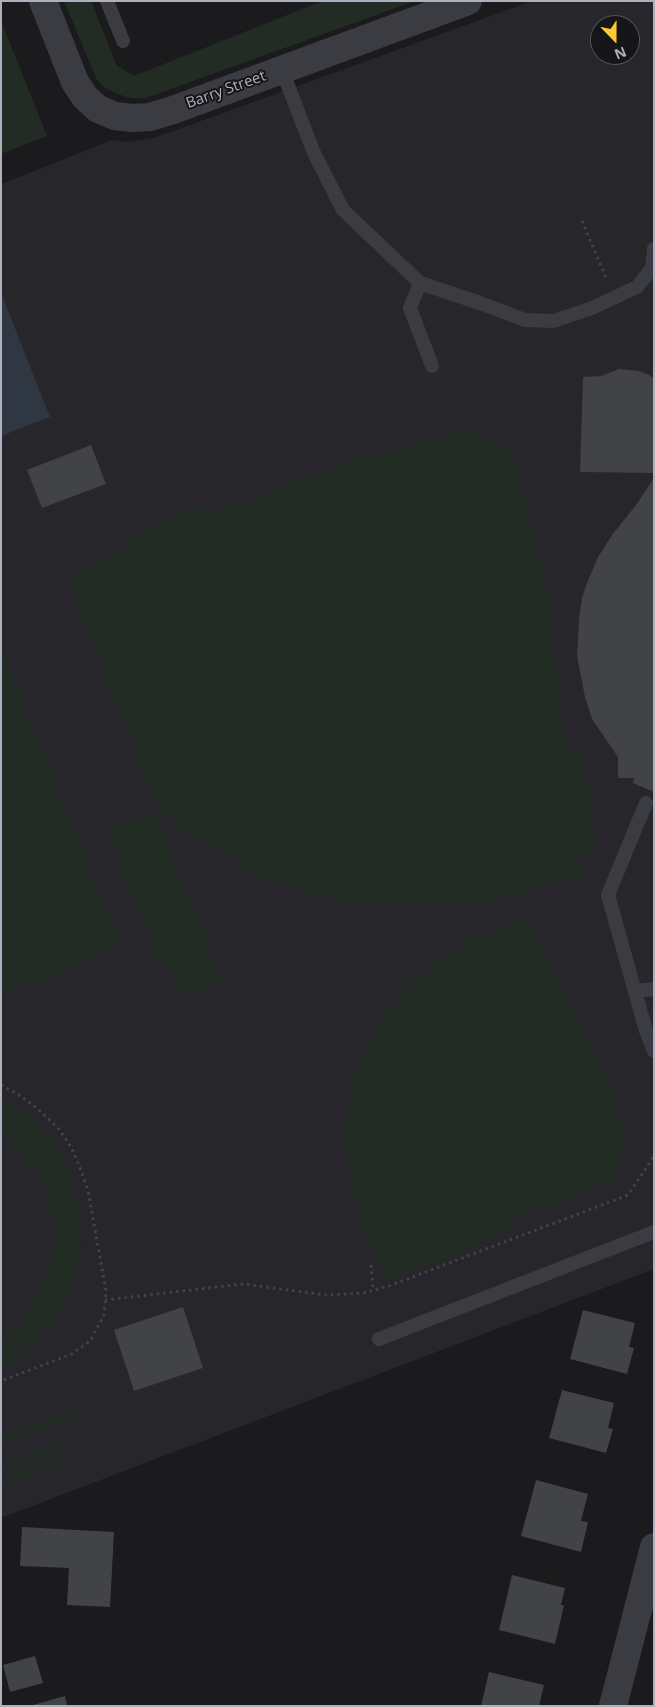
<!DOCTYPE html>
<html>
<head>
<meta charset="utf-8">
<style>
	body { margin:0 }
	#map { position:relative; width:655px; height:1707px; overflow:hidden; background:#1b1b1d; font-family:"Open Sans",sans-serif }
	canvas { display:block }
	.frame { position:absolute; inset:0; border:2px solid #adb0bd; pointer-events:none }
	.north { position:absolute; left:590px; top:15px; width:50px; height:50px; box-sizing:border-box; background:#161518; border:1px solid #52535a; border-radius:50%; rotate:158deg; font-size:14px; font-weight:700; line-height:20px; text-align:center; color:#adb0bd }
	.north::after { content:''; display:block; margin:auto; width:18px; height:22px; background:#fac936; clip-path:polygon(50% 0,100% 100%,50% 72%,0 100%) }
</style>
</head>
<body>
<div id="map">
<canvas width="655" height="1707"></canvas>
<div class="frame"></div>
<div class="north">N</div>
</div>
<script>
const g = document.querySelector('canvas').getContext('2d');
g.lineJoin = 'round';
function fillPath(path, color) { g.fillStyle = color; g.fill(path, 'evenodd'); }
const poly = rows => new Path2D(rows.map(r => 'M' + r).join(''));
function strokePath(path, color, width, dash) { g.strokeStyle = color; g.lineWidth = width; g.lineCap = dash ? 'butt' : 'round'; g.setLineDash(dash || []); g.stroke(path); }
function label(font, color, halo, rows, align = 'center') {
  g.font = font + ' "Open Sans",sans-serif'; g.lineWidth = 4; g.setLineDash([]); g.textBaseline = 'middle'; g.strokeStyle = halo; g.fillStyle = color; for (const [text, x, y, turn = 0] of rows) {
    g.save(); g.translate(x, y); g.rotate((+turn || 0) * Math.PI / 180); g.textAlign = isNaN(turn) ? turn : align; if (halo) g.strokeText(text, 0, 0); g.fillText(text, 0, 0); g.restore();
  }
}
const built = poly([
	[532,1,654,1,654,1269,1,1518,1,184,112,140,127,142,154,138],
	[600,25,630,25,630,55,600,55]
]);
const green = poly([
	[64,1,91,1,117,66,134,76,322,1,415,1,157,94,145,98,129,98,113,92,104,87,96,78],
	[1,21,47,136,1,154],
	[477,429,511,451,545,572,567,758,584,757,597,854,581,855,584,873,513,895,464,905,396,907,331,898,266,879,204,843,158,810,66,575,126,551,122,538,213,503,216,513,345,463],
	[1,647,120,943,86,957,87,961,1,995],
	[154,812,222,979,181,996,169,966,160,963,109,839,110,832,116,827],
	[530,919,614,1096,627,1143,611,1178,511,1221,514,1229,385,1283,358,1215,349,1171,346,1145,348,1110,354,1079,368,1045,385,1014,409,985,440,958,476,936],
	[1,1096,30,1117,46,1134,59,1154,69,1174,81,1222,80,1249,75,1276,55,1318,27,1352,15,1363,1,1371,1,1339,21,1319,35,1300,46,1275,52,1253,53,1232,51,1210,43,1184,30,1163,1,1132],
	[84,1405,86,1411,1,1443,1,1436],
	[59,1444,61,1449,1,1472,1,1466],
	[63,1456,65,1461,1,1486,1,1480]
]);
const water = poly([
	[1,293,50,417,1,436]
]);
const building = poly([
	[619,369,639,371,649,375,654,379,654,473,580,472,583,377,601,376],
	[91,445,106,484,42,508,27,470],
	[654,478,654,792,633,783,634,778,618,778,618,757,592,719,585,697,577,656,579,619,582,598,587,583,598,557,612,535,636,505],
	[183,1307,203,1368,134,1391,114,1330],
	[583,1310,635,1323,629,1347,634,1348,627,1374,570,1359],
	[562,1390,614,1403,608,1428,613,1429,606,1453,549,1438],
	[536,1480,588,1494,581,1521,588,1522,581,1552,521,1536],
	[22,1527,114,1532,110,1607,67,1605,69,1568,20,1566],
	[512,1575,565,1588,561,1605,564,1605,555,1644,499,1630],
	[35,1656,43,1683,10,1692,3,1665],
	[489,1672,544,1685,539,1706,481,1706],
	[65,1696,67,1706,34,1706,33,1705]
]);
const path = poly([
	[582,221,606,278],
	[1,1085,19,1095,38,1109,59,1129,71,1147,79,1165,88,1191,106,1291,104,1315,91,1340,72,1354,1,1381],
	[371,1265,373,1291],
	[105,1300,243,1284,326,1295,363,1293,389,1286,628,1195,654,1156]
]);
const service = poly([
	[107,1,123,41],
	[282,70,314,153,343,210,420,283,480,303,525,320,554,321,592,308,637,287,652,268,654,249],
	[420,283,410,308,432,366],
	[646,803,608,895,646,1031,654,1051],
	[635,991,654,989],
	[379,1339,654,1232]
]);
const minor = poly([
	[613,1706,654,1547]
]);
const tertiary = poly([
	[43,1,75,82,85,97,98,109,115,116,132,118,150,117,173,110,468,1]
]);
const streetNames = [
	["Barry Street",226,90,-20]
];
fillPath(built, '#27262a');
fillPath(green, '#222c24');
fillPath(water, '#2f3842');
fillPath(building, '#424347');
strokePath(path, '#414349', 3, [2.5, 4]);
strokePath(service, '#3b3c42', 14);
strokePath(minor, '#3b3c42', 28);
strokePath(tertiary, '#3b3c42', 28);
label('15px', '#adb0bd', '#161518', streetNames);
</script>
</body>
</html>
